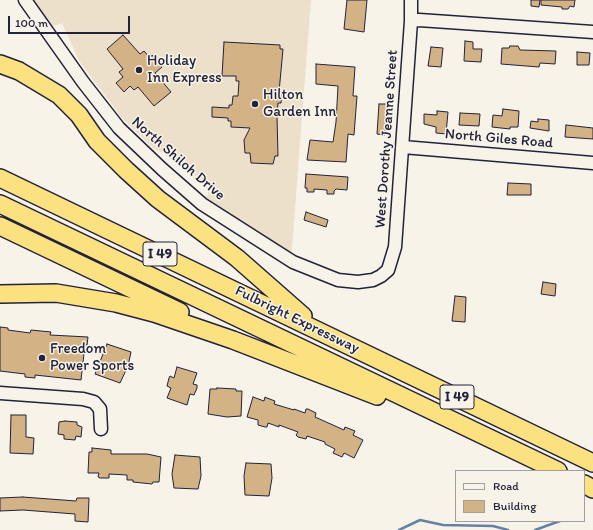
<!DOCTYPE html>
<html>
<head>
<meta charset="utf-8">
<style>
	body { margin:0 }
	#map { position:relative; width:593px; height:530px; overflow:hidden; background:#f7f3e8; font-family:Itim,sans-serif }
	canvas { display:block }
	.legend { position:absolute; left:455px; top:470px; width:130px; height:52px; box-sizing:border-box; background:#f7f3e8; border:1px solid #a29fa3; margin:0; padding:5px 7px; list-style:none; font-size:12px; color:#22223b }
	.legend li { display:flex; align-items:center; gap:8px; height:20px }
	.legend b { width:20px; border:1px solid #a29fa3 }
	.scale { position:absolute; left:8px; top:16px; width:122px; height:18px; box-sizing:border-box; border:2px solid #22223b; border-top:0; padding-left:5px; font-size:12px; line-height:14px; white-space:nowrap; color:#22223b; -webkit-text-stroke:3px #f7f3e8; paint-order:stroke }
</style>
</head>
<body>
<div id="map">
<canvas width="593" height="530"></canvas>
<ul class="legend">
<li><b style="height:5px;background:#f7f3e8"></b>Road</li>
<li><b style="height:11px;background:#d3b286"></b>Building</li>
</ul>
<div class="scale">100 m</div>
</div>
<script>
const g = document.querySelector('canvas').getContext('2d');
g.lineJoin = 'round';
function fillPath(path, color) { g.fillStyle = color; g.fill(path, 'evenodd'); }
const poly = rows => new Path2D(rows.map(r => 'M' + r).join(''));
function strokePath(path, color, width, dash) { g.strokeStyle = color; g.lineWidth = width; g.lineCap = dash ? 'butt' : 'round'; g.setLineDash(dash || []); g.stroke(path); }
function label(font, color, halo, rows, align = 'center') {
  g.font = font + ' Itim,sans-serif'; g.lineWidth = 3; g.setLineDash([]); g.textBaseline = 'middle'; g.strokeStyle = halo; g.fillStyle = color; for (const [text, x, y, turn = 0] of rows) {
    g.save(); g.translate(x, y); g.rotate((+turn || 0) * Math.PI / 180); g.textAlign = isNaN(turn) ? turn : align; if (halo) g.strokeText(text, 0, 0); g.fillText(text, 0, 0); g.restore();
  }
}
const built = poly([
	[25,0,311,0,291,261,202,204,212,187,163,153,154,149,122,118,79,61,62,23,46,29]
]);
const stream = poly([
	[399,530,420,520,443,525,493,526,508,530],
	[535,530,560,521]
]);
const building = poly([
	[347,0,367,0,364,32,344,29,347,0],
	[531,0,540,0,539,7,531,6,531,0],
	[541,0,575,0,574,7,570,6,568,9,562,9,562,7,541,5,541,0],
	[123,35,140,54,144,51,150,58,152,55,162,67,155,73,171,92,154,106,138,87,134,90,130,86,124,92,116,83,123,77,119,72,123,69,107,49,123,35],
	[465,41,473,42,473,49,482,49,481,62,464,61,465,41],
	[224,42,280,45,280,49,283,49,279,92,282,92,281,103,278,103,277,117,278,156,275,156,273,164,251,163,250,153,245,153,244,140,250,128,231,127,231,121,228,121,228,118,212,117,212,107,229,108,229,105,232,105,233,96,238,96,239,81,236,81,236,76,222,76,224,42],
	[510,46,518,46,520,50,556,51,555,64,540,63,539,67,501,64,502,48,509,48,510,46],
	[431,47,443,48,441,67,428,66,431,47],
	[577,52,590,53,589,65,577,65,577,52],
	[316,64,355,67,353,96,357,96,354,135,348,134,346,162,307,160,310,140,333,142,336,122,338,86,316,84,316,64],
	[379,104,387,104,385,135,377,134,379,104],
	[503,109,519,111,518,127,510,127,510,129,492,127,493,115,502,116,503,109],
	[437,111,448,112,446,134,436,133,436,127,424,124,424,114,437,115,437,111],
	[460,113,480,114,479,126,459,125,460,113],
	[538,119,549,120,549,131,530,128,531,121,538,122,538,119],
	[566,125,593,128,593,139,565,137,566,125],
	[306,174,348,177,347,190,336,189,334,191,334,194,327,194,327,190,314,189,314,192,307,192,307,188,305,188,306,174],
	[508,183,531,184,531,195,507,195,508,183],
	[306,212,328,220,326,227,304,220,306,212],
	[543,282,556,284,555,296,541,294,543,282],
	[455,296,466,297,465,322,452,321,455,296],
	[0,327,8,328,8,330,30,333,31,330,51,332,50,335,88,337,87,345,85,345,81,380,35,375,35,378,25,377,25,374,0,371,0,327],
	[107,344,131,352,128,366,120,383,95,374,107,344],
	[177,367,197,373,193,384,197,385,197,388,194,395,190,394,187,405,167,398,171,388,167,386,169,378,170,376,174,378,177,367],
	[217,388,236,389,236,391,242,391,241,416,227,417,208,414,210,389,217,389,217,388],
	[253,397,264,401,265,397,267,398,275,401,274,404,294,410,294,409,305,413,306,409,308,409,316,413,315,417,344,430,345,427,355,431,353,435,363,440,354,458,344,453,342,457,333,453,335,449,325,444,325,442,307,436,306,439,298,437,296,435,298,432,279,425,279,427,268,423,267,427,265,427,258,425,258,420,247,417,253,397],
	[11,415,26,415,26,437,34,438,33,454,10,453,11,415],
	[65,421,77,422,77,425,82,427,81,437,76,436,75,440,64,439,64,435,58,434,59,422,65,421],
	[92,448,111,450,111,454,147,454,161,457,159,482,153,482,152,484,133,482,133,480,127,480,127,475,109,474,109,478,100,478,98,477,99,473,88,473,89,452,92,452,92,448],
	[175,455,200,457,201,476,198,489,174,488,172,474,175,455],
	[246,463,271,464,272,478,269,496,245,495,244,476,246,463],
	[23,497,76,501,77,498,89,498,88,522,75,521,75,514,23,510,0,511,0,498,23,497]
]);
const minor = poly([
	[25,0,83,82,119,128,162,169,202,204,293,262,338,280,358,282,373,280,381,276,388,270,395,247,411,21,411,0],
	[411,21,419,20,593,32],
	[403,147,593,163],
	[0,393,83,399,94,402,100,409,101,429]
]);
const highway = poly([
	[0,64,19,71,59,95,79,115,97,141,126,170,158,199,237,258,303,316],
	[0,178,593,463],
	[0,204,558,471],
	[0,226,180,312],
	[0,294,56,293,116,303,154,313,233,340,377,396],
	[584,484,593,489]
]);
const markers = [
	[139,70,4,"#22223b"],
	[255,104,4,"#22223b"],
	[42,358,4,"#22223b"]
];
const shields = [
	[160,254,34],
	[457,397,34]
];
const shieldNames = [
	["I 49",160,254],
	["I 49",457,397]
];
const poiNames = [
	["Holiday",147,61],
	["Inn Express",147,78],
	["Hilton",263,95],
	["Garden Inn",263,112],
	["Freedom",50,349],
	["Power Sports",50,366]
];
const streetNames = [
	["West Dorothy Jeanne Street",387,139,-86],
	["North Giles Road",499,139,5],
	["North Shiloh Drive",178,159,41],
	["Fulbright Expressway",297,320,26]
];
fillPath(built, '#ece0cb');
strokePath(stream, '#6681a6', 2.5);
fillPath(building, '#d3b286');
strokePath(building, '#22223b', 1);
strokePath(minor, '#22223b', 15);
strokePath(highway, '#22223b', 20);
strokePath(minor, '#f7f3e8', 12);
strokePath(highway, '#fbe180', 17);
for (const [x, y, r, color] of markers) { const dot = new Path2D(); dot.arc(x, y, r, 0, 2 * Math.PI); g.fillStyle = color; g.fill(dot); strokePath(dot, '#f7f3e8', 1.5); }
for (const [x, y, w] of shields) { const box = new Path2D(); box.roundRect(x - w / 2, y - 12, w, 24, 3); g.fillStyle = '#f7f3e8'; g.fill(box); strokePath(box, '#22223b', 1); }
label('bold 14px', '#22223b', null, shieldNames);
label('15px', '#22223b', '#f7f3e8', poiNames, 'left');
label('15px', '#22223b', '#f7f3e8', streetNames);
</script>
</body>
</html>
